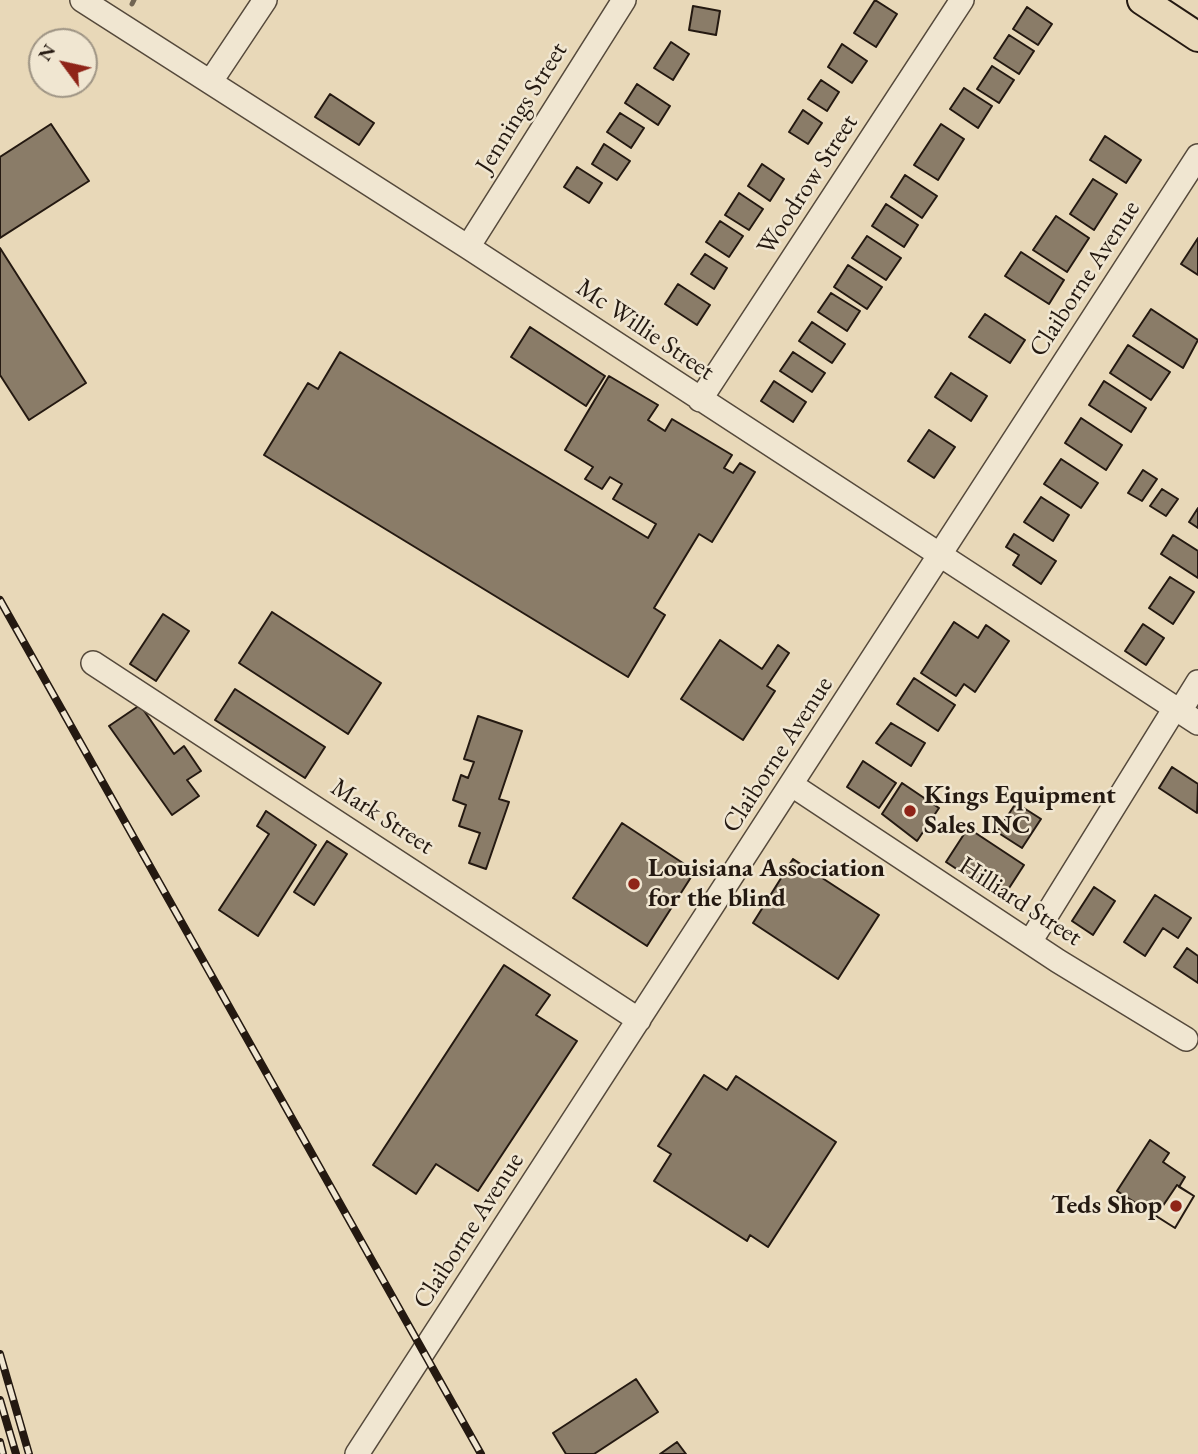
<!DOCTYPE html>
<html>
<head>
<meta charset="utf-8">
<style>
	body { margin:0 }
	#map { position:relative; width:1198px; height:1454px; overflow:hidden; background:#e8d8b8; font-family:"EB Garamond",serif }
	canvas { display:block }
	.north { position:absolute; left:28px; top:28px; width:70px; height:70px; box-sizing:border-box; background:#f0e6d1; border:2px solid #9e9484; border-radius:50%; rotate:303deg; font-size:19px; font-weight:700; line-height:28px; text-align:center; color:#241911 }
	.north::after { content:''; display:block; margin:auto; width:24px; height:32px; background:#8f2418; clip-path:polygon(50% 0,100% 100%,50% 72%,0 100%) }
</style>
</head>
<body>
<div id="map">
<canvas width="1198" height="1454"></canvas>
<div class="north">N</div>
</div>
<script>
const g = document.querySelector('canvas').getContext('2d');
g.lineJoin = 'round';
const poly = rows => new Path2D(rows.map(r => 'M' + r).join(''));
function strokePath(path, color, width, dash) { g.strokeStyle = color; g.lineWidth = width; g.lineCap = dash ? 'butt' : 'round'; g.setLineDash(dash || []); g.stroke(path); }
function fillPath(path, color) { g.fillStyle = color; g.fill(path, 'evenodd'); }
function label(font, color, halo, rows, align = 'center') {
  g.font = font + ' "EB Garamond",serif'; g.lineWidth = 5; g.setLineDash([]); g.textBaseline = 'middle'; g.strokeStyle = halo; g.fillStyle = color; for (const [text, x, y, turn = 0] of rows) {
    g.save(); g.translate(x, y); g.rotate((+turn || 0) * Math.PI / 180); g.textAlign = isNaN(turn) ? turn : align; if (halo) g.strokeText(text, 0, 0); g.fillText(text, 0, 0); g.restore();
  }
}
const stream = poly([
	[132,4,134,0]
]);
const building = poly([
	[875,0,897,14,876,47,854,33,875,0],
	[693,6,720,11,716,35,689,30,693,6],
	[1027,7,1052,24,1038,45,1013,29,1027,7],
	[1009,35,1034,51,1019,74,994,58,1009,35],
	[671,42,689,54,673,80,654,68,671,42],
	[842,44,867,61,852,83,828,67,842,44],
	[992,66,1014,80,999,103,977,89,992,66],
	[821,80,839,92,827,111,808,99,821,80],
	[637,84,670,106,658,125,625,103,637,84],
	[964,88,992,106,978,128,950,109,964,88],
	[330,94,374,123,359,145,315,117,330,94],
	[803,110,822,123,808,144,789,132,803,110],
	[620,113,644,128,631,148,607,132,620,113],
	[51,124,89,181,0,238,0,157,51,124],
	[941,124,964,139,938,180,914,165,941,124],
	[1105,136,1141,160,1126,183,1090,160,1105,136],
	[604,144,630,161,617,180,592,164,604,144],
	[762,164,784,179,770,201,748,186,762,164],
	[577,167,602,183,589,203,564,187,577,167],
	[905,175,937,196,922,218,891,197,905,175],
	[1093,179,1117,194,1094,230,1070,214,1093,179],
	[739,193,763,209,749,230,725,215,739,193],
	[886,204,918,225,904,247,872,226,886,204],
	[1056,216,1089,238,1067,272,1033,250,1056,216],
	[720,221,743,236,729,257,706,242,720,221],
	[867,236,901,258,886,280,852,258,867,236],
	[1198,238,1198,275,1181,264,1198,238],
	[0,248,86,383,29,420,0,375,0,248],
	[1021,252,1064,280,1049,304,1005,276,1021,252],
	[705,254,727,268,714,289,691,274,705,254],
	[848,265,882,287,867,309,834,287,848,265],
	[678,284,710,305,697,325,665,304,678,284],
	[831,293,860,311,847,331,818,312,831,293],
	[1151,309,1198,340,1183,368,1133,336,1151,309],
	[985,314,1025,340,1010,363,969,337,985,314],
	[812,322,845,344,832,363,799,341,812,322],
	[530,327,605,376,586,406,511,357,530,327],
	[1128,345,1170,372,1151,400,1110,373,1128,345],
	[340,352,648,538,656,524,613,499,622,484,610,477,602,489,585,479,593,467,565,450,609,376,658,405,648,420,665,431,672,419,732,455,724,468,733,473,740,463,755,472,712,542,699,534,654,608,665,615,628,677,264,455,308,383,318,389,340,352],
	[793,352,825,373,812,392,780,371,793,352],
	[951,373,987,396,971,421,935,397,951,373],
	[774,381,806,402,793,422,761,401,774,381],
	[1104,381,1146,408,1131,432,1089,405,1104,381],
	[1081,418,1122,445,1106,470,1065,443,1081,418],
	[929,430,955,447,934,478,908,461,929,430],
	[1061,459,1098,483,1081,508,1044,484,1061,459],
	[1143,470,1157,479,1142,501,1128,493,1143,470],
	[1162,489,1178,499,1166,516,1150,506,1162,489],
	[1041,497,1069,515,1053,541,1024,522,1041,497],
	[1198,508,1198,528,1189,522,1198,508],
	[1014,534,1056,561,1041,584,1013,565,1019,555,1006,547,1014,534],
	[1173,535,1198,551,1198,578,1161,554,1173,535],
	[1170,577,1194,592,1173,624,1149,608,1170,577],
	[272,612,381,683,348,734,239,663,272,612],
	[163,614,189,631,156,681,130,664,163,614],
	[954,622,978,638,986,625,1009,641,975,692,964,684,956,696,921,673,954,622],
	[1143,624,1164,638,1146,665,1125,651,1143,624],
	[720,640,762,669,778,645,789,653,767,686,775,691,743,740,681,699,720,640],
	[914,678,955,705,938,731,897,704,914,678],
	[235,689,325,747,305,778,215,720,235,689],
	[140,705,174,754,184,746,201,771,187,780,199,796,172,815,109,726,140,705],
	[478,716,522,731,499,799,509,802,486,869,469,863,480,833,459,826,466,805,453,800,461,775,468,778,474,762,464,759,478,716],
	[891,723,925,743,911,766,876,743,891,723],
	[863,761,896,783,879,808,847,787,863,761],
	[1172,767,1198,784,1197,813,1159,788,1172,767],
	[902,783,939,808,917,841,882,814,902,783],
	[1016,803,1041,819,1022,848,997,832,1016,803],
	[266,811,316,845,258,936,219,910,269,834,257,826,266,811],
	[622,823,695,871,647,946,573,898,622,823],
	[968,828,1024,865,1002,899,946,862,968,828],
	[327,841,347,854,314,905,294,892,327,841],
	[793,859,879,915,838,979,753,923,793,859],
	[1094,887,1115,901,1093,935,1072,921,1094,887],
	[1155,895,1191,918,1178,938,1163,928,1145,956,1124,942,1155,895],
	[1187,948,1198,956,1198,983,1174,967,1187,948],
	[504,965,550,995,536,1015,577,1041,478,1191,436,1164,416,1194,373,1165,504,965],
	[704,1075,727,1090,736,1076,836,1142,768,1247,750,1235,747,1241,654,1181,671,1154,658,1146,704,1075],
	[1150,1140,1169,1153,1163,1162,1185,1177,1179,1187,1194,1196,1175,1228,1117,1191,1150,1140],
	[1177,1185,1194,1196,1175,1228,1156,1216,1177,1185],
	[636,1379,658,1412,594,1454,566,1454,553,1433,636,1379],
	[677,1442,686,1454,660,1454,677,1442]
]);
const minor = poly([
	[82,0,468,247,1198,723],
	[211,81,265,0],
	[468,247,624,0],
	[700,400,962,0],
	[93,663,639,1020],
	[1180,711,1198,682],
	[792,785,1058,961,1186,1039],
	[1030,942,1175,708],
	[357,1454,1198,156]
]);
const major = poly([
	[1142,0,1198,37]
]);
const rail = poly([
	[0,600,481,1454],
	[0,1354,29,1454],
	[0,1400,16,1454],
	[0,1442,3,1454]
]);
const markers = [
	[910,811,7,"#8f2418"],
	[634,884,7,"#8f2418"],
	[1176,1206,7,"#8f2418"]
];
const streetNames = [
	["Jennings Street",522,108,-58],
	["Woodrow Street",808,185,-57],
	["Claiborne Avenue",1085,279,-57],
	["Mc Willie Street",645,330,34],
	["Claiborne Avenue",778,755,-57],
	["Mark Street",382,817,33],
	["Hilliard Street",1020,902,33],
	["Claiborne Avenue",469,1231,-57]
];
const poiNames = [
	["Kings Equipment",924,796],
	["Sales INC",924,826],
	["Louisiana Association",648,869],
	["for the blind",648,899],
	["Teds Shop",1162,1206,"right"]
];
strokePath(stream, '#716553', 5);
fillPath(building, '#8a7c68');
strokePath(building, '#241911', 2);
strokePath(minor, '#55493b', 26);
strokePath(major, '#241911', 32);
strokePath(minor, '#f0e6d1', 23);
strokePath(major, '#e8d8b8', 28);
strokePath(rail, '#241911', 8);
strokePath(rail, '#f0e6d1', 5, [16]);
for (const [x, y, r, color] of markers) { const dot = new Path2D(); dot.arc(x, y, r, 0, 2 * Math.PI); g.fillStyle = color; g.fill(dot); strokePath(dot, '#f0e6d1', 2.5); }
label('26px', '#241911', '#f0e6d1', streetNames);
label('bold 26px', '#241911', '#f0e6d1', poiNames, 'left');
</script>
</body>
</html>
